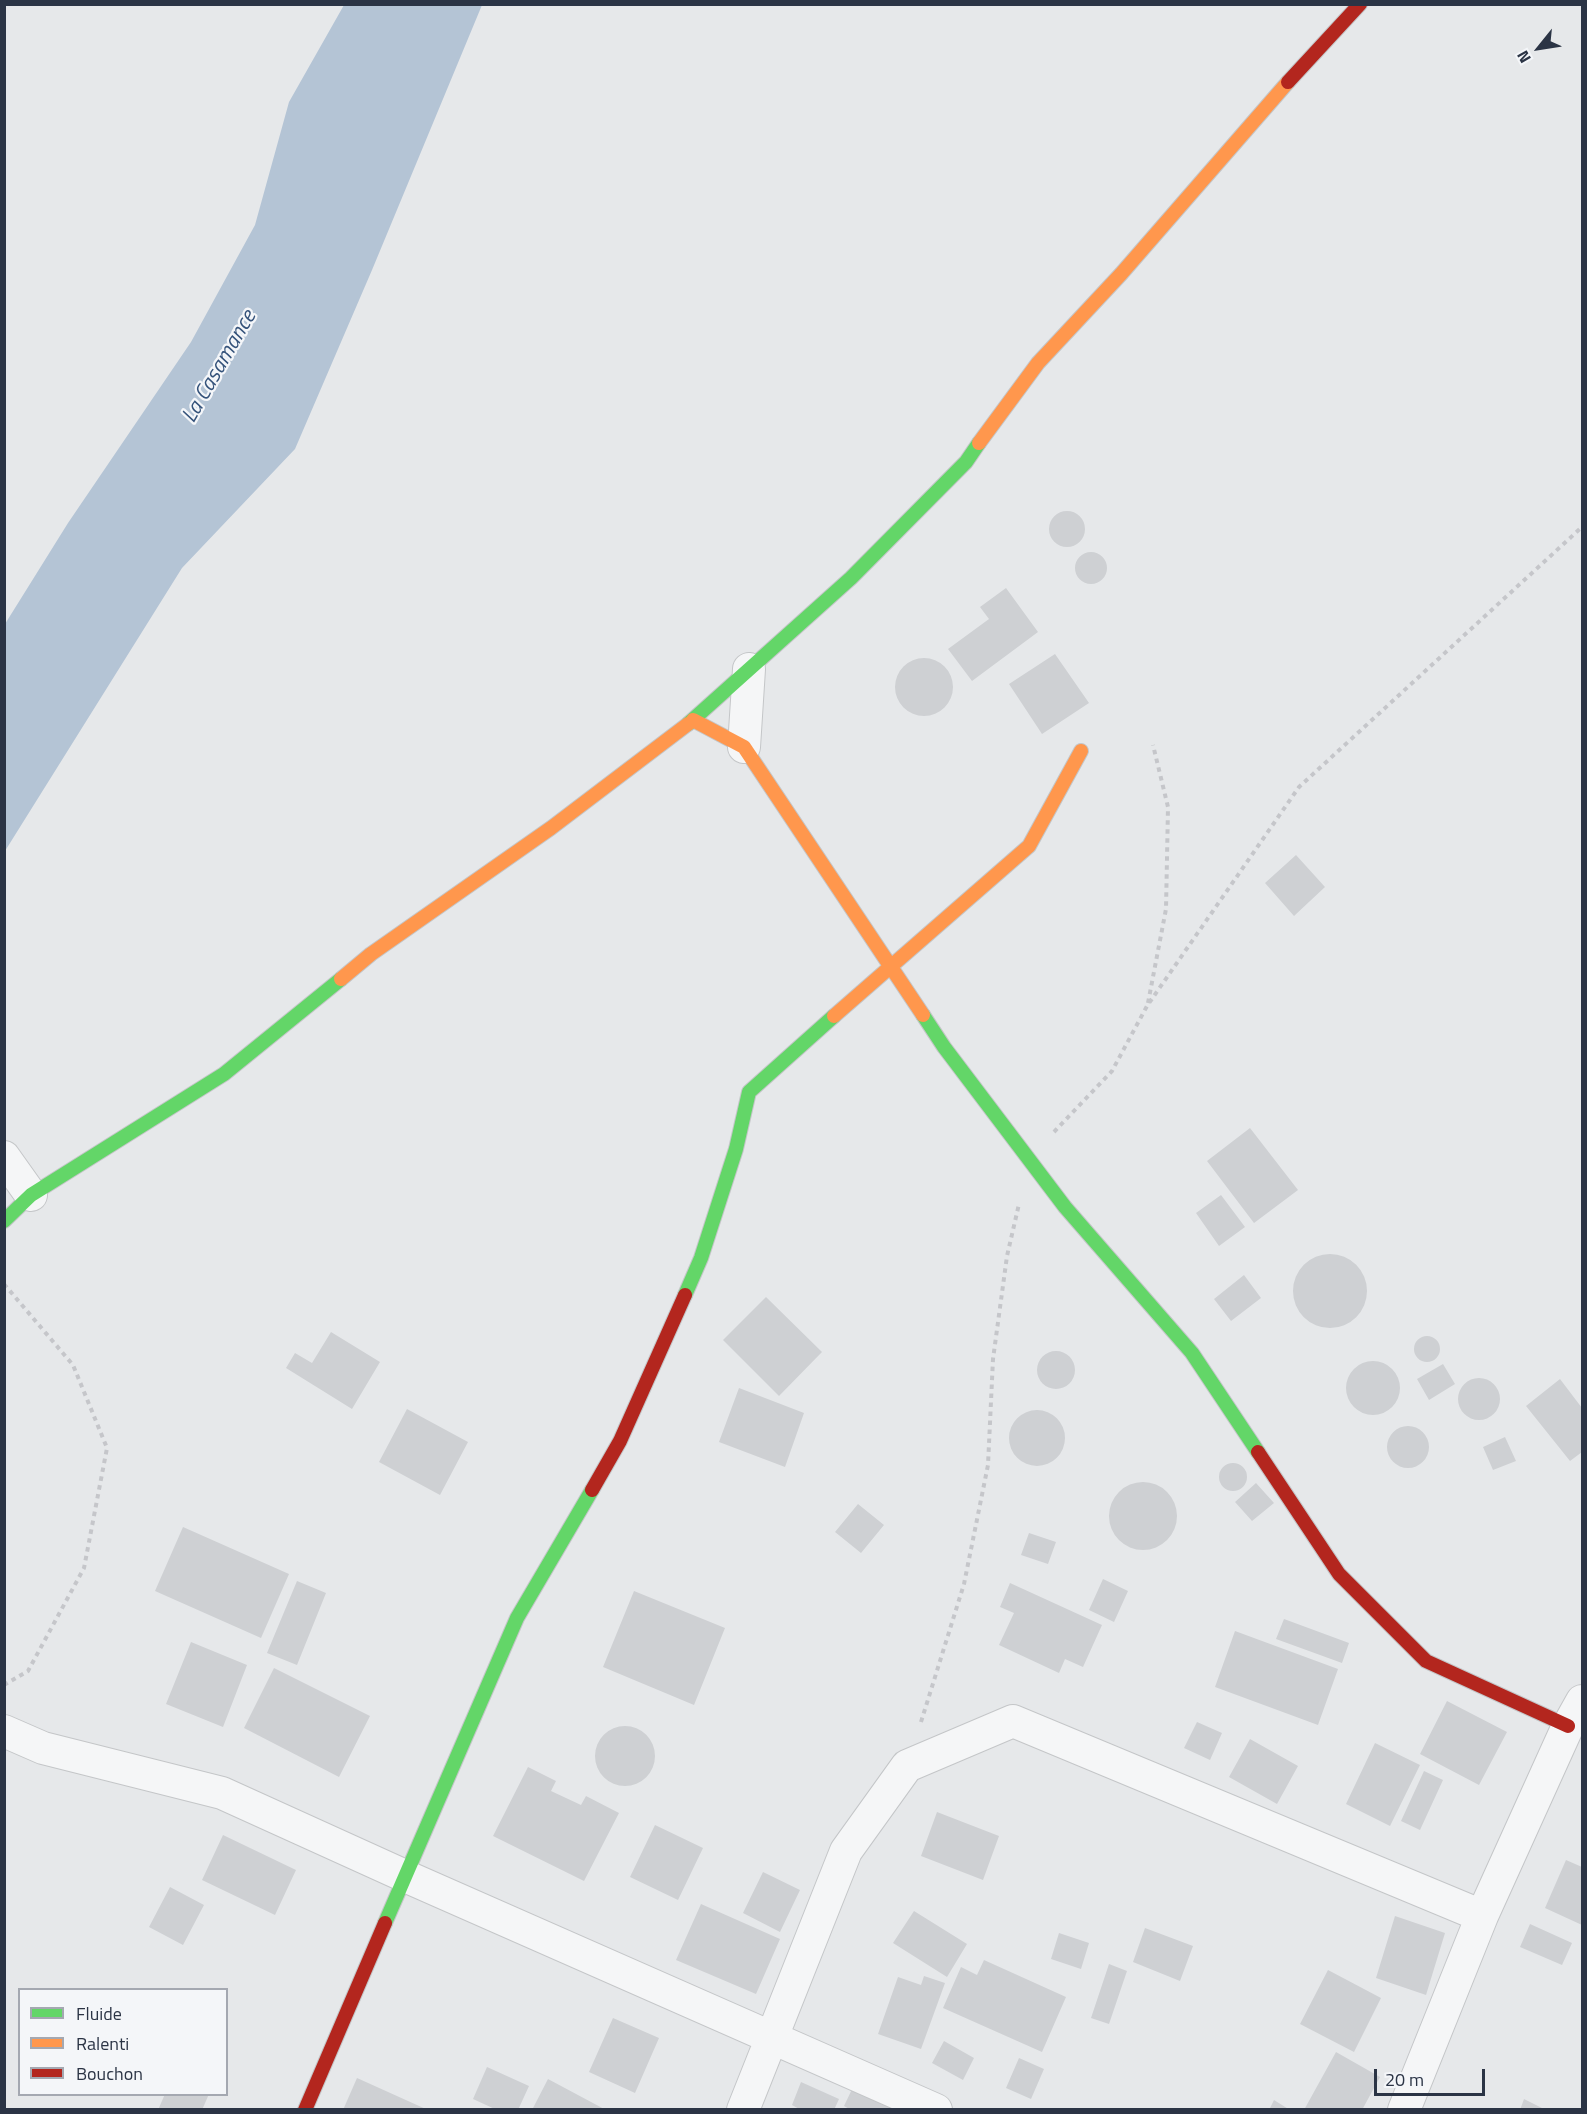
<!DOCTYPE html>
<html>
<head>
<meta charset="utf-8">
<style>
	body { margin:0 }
	#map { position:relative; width:1587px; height:2114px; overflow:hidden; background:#e6e8ea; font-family:"Titillium Web",sans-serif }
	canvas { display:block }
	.frame { position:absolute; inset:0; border:6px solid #2b3445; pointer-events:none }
	.legend { position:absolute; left:18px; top:1988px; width:210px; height:108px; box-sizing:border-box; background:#f4f6f9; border:2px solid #a4a8b1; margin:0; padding:8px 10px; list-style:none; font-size:18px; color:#2b3445 }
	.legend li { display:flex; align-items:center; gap:12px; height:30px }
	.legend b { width:30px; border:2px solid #a4a8b1 }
	.north { position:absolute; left:1509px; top:18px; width:60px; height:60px; -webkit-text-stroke:4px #f4f6f9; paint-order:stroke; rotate:240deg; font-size:16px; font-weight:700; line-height:24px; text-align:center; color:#2b3445 }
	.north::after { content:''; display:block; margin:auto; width:21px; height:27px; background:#2b3445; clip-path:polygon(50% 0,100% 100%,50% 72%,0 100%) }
	.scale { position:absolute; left:1374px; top:2069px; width:111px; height:27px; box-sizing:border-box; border:3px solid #2b3445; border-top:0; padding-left:8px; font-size:18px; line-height:21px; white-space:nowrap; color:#2b3445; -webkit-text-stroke:4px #f4f6f9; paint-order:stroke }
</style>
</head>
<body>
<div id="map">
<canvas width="1587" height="2114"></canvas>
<div class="frame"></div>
<ul class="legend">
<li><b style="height:8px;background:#63d668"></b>Fluide</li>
<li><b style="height:8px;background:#ff974d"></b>Ralenti</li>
<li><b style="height:8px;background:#b3261e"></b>Bouchon</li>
</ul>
<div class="north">N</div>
<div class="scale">20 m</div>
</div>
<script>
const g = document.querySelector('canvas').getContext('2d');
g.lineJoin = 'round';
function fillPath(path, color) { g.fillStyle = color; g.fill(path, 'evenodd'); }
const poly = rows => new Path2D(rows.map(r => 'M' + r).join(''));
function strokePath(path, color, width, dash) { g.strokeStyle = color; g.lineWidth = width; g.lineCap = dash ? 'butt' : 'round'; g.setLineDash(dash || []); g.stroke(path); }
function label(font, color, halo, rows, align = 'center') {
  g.font = font + ' "Titillium Web",sans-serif'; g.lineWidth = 4.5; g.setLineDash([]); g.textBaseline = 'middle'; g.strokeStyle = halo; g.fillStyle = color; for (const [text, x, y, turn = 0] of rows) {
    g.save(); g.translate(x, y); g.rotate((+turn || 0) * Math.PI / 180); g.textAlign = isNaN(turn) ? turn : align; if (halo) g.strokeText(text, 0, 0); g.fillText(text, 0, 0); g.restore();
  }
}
const water = poly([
	[344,5,482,5,372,270,295,449,182,568,5,851,5,624,68,523,191,342,255,225,289,102]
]);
const building = poly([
	'1049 529a18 18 0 1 1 36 0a18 18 0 1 1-36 0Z',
	'1075 568a16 16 0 1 1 32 0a16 16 0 1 1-32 0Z',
	[1006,588,1038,632,972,681,948,649,989,619,980,607],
	[1055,654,1089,703,1042,734,1009,684],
	'895 687a29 29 0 1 1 58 0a29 29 0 1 1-58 0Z',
	[1296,855,1325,887,1294,916,1265,883],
	[1250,1128,1298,1190,1254,1223,1207,1161],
	[1221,1195,1245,1227,1219,1246,1196,1213],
	'1293 1291a37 37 0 1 1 74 0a37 37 0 1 1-74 0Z',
	[1244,1275,1261,1298,1231,1321,1214,1299],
	[766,1297,822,1352,779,1396,723,1340],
	[331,1332,380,1362,352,1409,286,1368,295,1353,312,1363],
	'1414 1349a13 13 0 1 1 26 0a13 13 0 1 1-26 0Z',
	'1037 1370a19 19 0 1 1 38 0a19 19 0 1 1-38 0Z',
	'1346 1388a27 27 0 1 1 54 0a27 27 0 1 1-54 0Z',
	[1443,1364,1455,1384,1429,1400,1417,1379],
	'1458 1399a21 21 0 1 1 42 0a21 21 0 1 1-42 0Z',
	[1560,1379,1582,1408,1582,1452,1570,1461,1526,1406],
	[739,1388,804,1413,785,1467,719,1442],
	[407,1409,468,1442,440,1495,379,1462],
	'1009 1438a28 28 0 1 1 56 0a28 28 0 1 1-56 0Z',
	'1387 1447a21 21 0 1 1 42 0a21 21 0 1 1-42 0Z',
	[1505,1437,1516,1461,1493,1470,1483,1447],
	'1219 1477a14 14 0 1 1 28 0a14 14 0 1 1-28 0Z',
	'1109 1516a34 34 0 1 1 68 0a34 34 0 1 1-68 0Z',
	[1256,1483,1274,1503,1252,1521,1235,1502],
	[858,1504,884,1525,861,1553,835,1532],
	[183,1527,289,1574,261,1638,155,1591],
	[1029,1533,1056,1542,1048,1564,1021,1555],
	[1103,1579,1128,1591,1114,1622,1089,1610],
	[297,1581,326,1593,297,1665,267,1653],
	[1010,1583,1102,1625,1083,1667,1065,1659,1059,1673,999,1645,1014,1613,1000,1607],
	[634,1591,725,1628,694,1705,603,1667],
	[1284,1619,1349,1643,1342,1663,1276,1639],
	[1235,1631,1338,1669,1318,1725,1215,1687],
	[191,1642,247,1665,223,1727,166,1704],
	[274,1668,370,1716,339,1777,244,1728],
	[1447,1701,1507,1732,1479,1785,1420,1754],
	[1197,1722,1222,1733,1210,1760,1184,1748],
	'595 1756a30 30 0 1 1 60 0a30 30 0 1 1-60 0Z',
	[1250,1739,1298,1766,1277,1804,1229,1777],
	[1375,1743,1420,1765,1390,1826,1346,1804],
	[528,1767,556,1781,551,1791,581,1805,586,1796,619,1813,584,1881,493,1836],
	[1424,1771,1443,1780,1420,1830,1401,1821],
	[937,1812,999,1836,983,1880,921,1856],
	[655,1825,703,1848,678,1900,630,1877],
	[223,1835,296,1870,275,1915,202,1880],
	[1566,1860,1582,1867,1582,1925,1545,1908],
	[763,1872,800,1890,780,1932,743,1913],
	[170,1887,204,1905,183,1945,149,1927],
	[701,1904,780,1939,756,1994,676,1960],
	[914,1911,967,1944,947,1977,893,1943],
	[1395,1916,1445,1933,1426,1995,1376,1978],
	[1530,1924,1572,1943,1562,1965,1520,1947],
	[1145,1928,1193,1946,1180,1981,1133,1962],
	[1059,1933,1089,1943,1081,1969,1051,1959],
	[984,1960,1066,1997,1042,2052,943,2008,961,1967,977,1975],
	[1109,1964,1127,1971,1109,2024,1091,2018],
	[1328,1970,1381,1998,1354,2052,1300,2024],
	[924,1976,945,1983,921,2049,878,2034,898,1977,921,1985],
	[613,2018,659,2038,635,2093,589,2072],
	[944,2041,974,2058,963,2080,932,2063],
	[1336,2052,1380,2077,1362,2110,1304,2110],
	[1019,2058,1044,2069,1031,2099,1006,2088],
	[487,2067,529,2086,518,2110,497,2110,473,2099],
	[357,2078,428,2110,343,2110],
	[548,2079,606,2110,532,2110],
	[801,2082,839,2099,834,2110,801,2110,792,2105],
	[854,2085,898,2110,851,2110,844,2106],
	[165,2094,209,2094,202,2110,158,2110],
	[1524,2099,1546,2110,1520,2110],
	[1274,2100,1290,2110,1269,2110]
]);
const path = poly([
	[1148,1003,1166,909,1168,807,1153,745],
	[1054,1132,1112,1071,1147,1006,1299,787,1582,527],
	[4,1284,73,1365,107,1448,84,1568,28,1671,4,1685],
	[921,1722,964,1584,988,1465,993,1359,1007,1256,1019,1204]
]);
const street = poly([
	[744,747,749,669],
	[4,1157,31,1195],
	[4,1731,43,1748,222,1793,405,1876,936,2110],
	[743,2110,846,1851,907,1766,1013,1721,1482,1916],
	[1404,2110,1482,1916,1568,1726,1582,1701]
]);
const fast = poly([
	[688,724,851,578,966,462,979,443],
	[923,1015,944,1047,1065,1207,1192,1353,1258,1452],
	[4,1221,31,1195,224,1074,341,979],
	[685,1295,701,1258,736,1149,749,1092,834,1016],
	[385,1923,517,1618,592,1490]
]);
const slow = poly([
	[979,443,1038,363,1121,274,1288,82],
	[693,720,744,747,923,1015],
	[341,979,371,954,551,828,688,724],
	[834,1016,1029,846,1081,751]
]);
const jam = poly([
	[1288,82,1360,4],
	[1258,1452,1339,1574,1426,1661,1568,1726],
	[592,1490,620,1441,685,1295],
	[305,2110,385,1923]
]);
const waterNames = [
	["La Casamance",220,367,-60]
];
fillPath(water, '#b4c4d5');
fillPath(building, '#ced0d3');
strokePath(street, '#c4c6c8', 34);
strokePath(fast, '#c4c6c8', 16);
strokePath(slow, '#c4c6c8', 16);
strokePath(jam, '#c4c6c8', 16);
strokePath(path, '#c5c6ca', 4, [4.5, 4.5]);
strokePath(street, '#f5f6f7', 32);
strokePath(fast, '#63d668', 14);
strokePath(slow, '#ff974d', 14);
strokePath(jam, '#b3261e', 14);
label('italic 22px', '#34527a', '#f4f6f9', waterNames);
</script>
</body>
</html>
